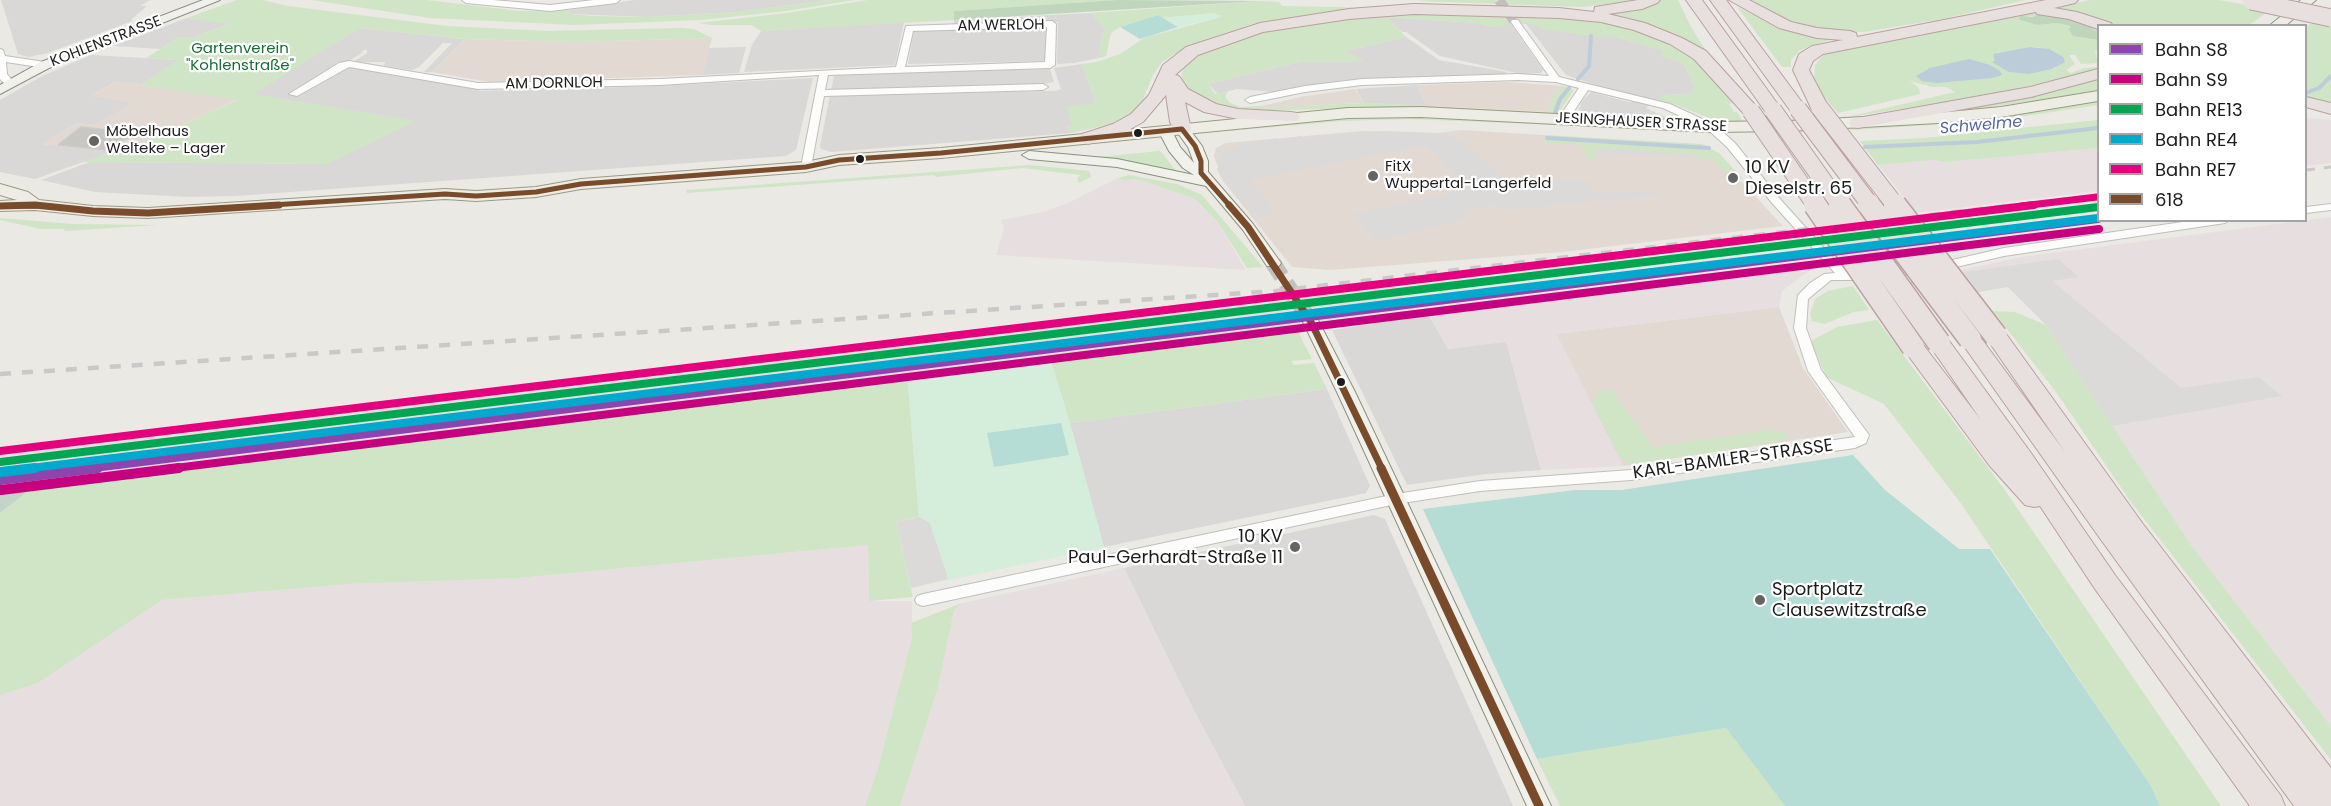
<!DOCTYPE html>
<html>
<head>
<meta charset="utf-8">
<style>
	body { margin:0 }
	#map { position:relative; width:2331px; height:806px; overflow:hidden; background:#eae9e4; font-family:Poppins,sans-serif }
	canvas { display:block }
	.legend { position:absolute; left:2097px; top:24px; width:210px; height:198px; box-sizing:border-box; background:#fff; border:2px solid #a4a4a4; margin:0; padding:8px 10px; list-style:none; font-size:18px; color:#1c1c1c }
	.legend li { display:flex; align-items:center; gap:12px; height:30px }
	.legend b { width:30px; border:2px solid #a4a4a4 }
</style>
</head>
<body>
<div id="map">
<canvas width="2331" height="806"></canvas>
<ul class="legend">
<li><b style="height:8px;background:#8e44ad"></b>Bahn S8</li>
<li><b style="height:8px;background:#c7007f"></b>Bahn S9</li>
<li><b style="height:8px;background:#00a651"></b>Bahn RE13</li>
<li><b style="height:8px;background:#00a9ce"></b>Bahn RE4</li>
<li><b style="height:8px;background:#e5007d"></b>Bahn RE7</li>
<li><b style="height:8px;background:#7a4b2a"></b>618</li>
</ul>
</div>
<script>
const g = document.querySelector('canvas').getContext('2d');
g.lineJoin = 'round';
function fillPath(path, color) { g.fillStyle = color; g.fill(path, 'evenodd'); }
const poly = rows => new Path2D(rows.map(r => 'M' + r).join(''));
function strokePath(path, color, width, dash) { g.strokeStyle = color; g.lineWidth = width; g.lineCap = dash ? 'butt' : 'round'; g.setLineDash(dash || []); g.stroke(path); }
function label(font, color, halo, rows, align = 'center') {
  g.font = font + ' Poppins,sans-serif'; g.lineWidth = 4.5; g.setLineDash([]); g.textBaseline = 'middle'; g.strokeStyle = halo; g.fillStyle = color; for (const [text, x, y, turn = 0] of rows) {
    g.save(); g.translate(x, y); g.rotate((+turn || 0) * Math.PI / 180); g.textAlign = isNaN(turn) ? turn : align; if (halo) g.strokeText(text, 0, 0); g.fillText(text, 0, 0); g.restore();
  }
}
const residential = poly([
	[1,0,150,0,140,6,147,6,132,19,132,21,48,53,28,57,18,54],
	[634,0,829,0,737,12,647,17,569,14,571,10],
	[1091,13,1105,29,1101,40,1099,58,1074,63,1057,64,1058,22,954,25,954,20],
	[1385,17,1478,23,1494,27,1507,21,1528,23,1544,28,1613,36,1664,51,1661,56,1684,64,1695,89,1687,94,1664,95,1646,108,1672,120,1588,115,1581,113,1579,109,1582,101,1591,92,1628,102,1644,101,1566,75,1526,24,1510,23,1543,70,1541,73,1521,74,1440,56,1406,32,1402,32],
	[187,18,232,23,192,38,179,37,160,49,113,46],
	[904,22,895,65,744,72,752,45,761,31],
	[1046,27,1046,61,908,64,914,30],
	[360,28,465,39,432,72,424,72,452,43,443,43,419,67,412,70,384,66,385,62,353,62,367,53,367,50,363,50,362,53,344,64,337,62,334,65,480,89,478,91,656,86,813,78,796,150,786,156,236,196,188,197,95,192,41,180,90,162,328,164,254,94,260,88],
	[1406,37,1439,60,1507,72,1506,74,1345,80,1274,92,1237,89,1218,94,1208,84,1299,62,1363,61,1345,51],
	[746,47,739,73,702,75,709,48],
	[91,55,179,60,141,85,116,82,92,95,134,103,94,125,78,123,42,144,114,151,35,179,0,172,0,100,40,77],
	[1082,64,1096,103,1072,125,1066,127,1071,133,831,152,821,149,820,146,830,95,1055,91,1061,89,1054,68],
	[1050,69,1054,82,1038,85,831,90,834,76,842,74],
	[1417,85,1427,106,1364,103,1356,89],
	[1429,315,1448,349,1506,341,1541,470,1486,474,1407,485,1332,330],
	[1327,389,1370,486,1366,493,1104,547,1070,423],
	[1374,515,1385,519,1513,806,1245,806,1190,703,1124,568]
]);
const commercial = poly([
	[712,38,702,75,489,82,432,72,465,39,574,42],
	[116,82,141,85,238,99,150,140,114,151,40,144,79,123,94,125,133,103,91,96],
	[1505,82,1564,86,1554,94,1548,112,1427,106,1417,85],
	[1355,89,1364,103,1262,108,1262,106,1300,97],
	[1461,130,1544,135,1545,139,1712,150,1783,226,1562,252,1330,270,1292,267,1223,181,1214,156,1216,148,1226,143,1364,131,1439,133],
	[1779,307,1803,368,1848,432,1623,466,1556,334]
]);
const industrial = poly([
	[2306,118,2331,120,2331,163,2306,166],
	[2097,146,2098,146,2098,191,1916,213,1878,165,1934,160,1945,162,2098,148],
	[1118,178,1125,181,1135,179,1143,181,1195,199,1217,221,1246,270,996,255,1004,229,1001,220,1043,212,1068,203],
	[2331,217,2331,726,2191,545,2046,325,2008,287,1978,292,1961,270,2021,257],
	[1820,263,1782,291,1779,307,1556,334,1623,466,1541,470,1506,342,1448,349,1429,315],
	[1390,283,1414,309,0,490,0,448],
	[868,545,869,601,912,601,912,638,878,768,865,806,0,806,0,695,38,683,162,600,349,584,518,578],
	[1124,568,1190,703,1245,806,900,806,938,687,954,611,962,603]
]);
const grass = poly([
	[237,0,262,0,288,6,447,26,548,31,681,28,694,29,712,38,574,42,465,39,360,28,254,94,416,121,328,164,81,162,149,140,237,100,141,85,178,60,146,58,179,37,192,38,230,24,187,18],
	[311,0,426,0,519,11,571,10,570,14,592,16,647,17,737,12,829,0,854,0,786,11,701,20,573,25,430,18],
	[868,0,1117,0,954,11,954,20,761,31,752,25,711,25,699,23,787,13],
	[1429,0,1640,0,1582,7,1418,1],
	[1662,0,1678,0,1691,27,1710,57,1589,14,1648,6],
	[1744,0,2025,0,1943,19,1863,32,1830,31,1790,23],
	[2091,0,2218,0,2272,9,2249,25,2114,26,2056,7],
	[1259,1,1279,2,1282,6,1379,8,1252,24,1189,45,1162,62,1153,75,1139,109,1111,127,1107,125,1071,133,1066,127,1072,125,1066,107,1096,103,1082,64,1097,62,1120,54,1144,38,1221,17,1213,13,1163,18,1158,15,1120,27,1111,33,1106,56,1099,58,1101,40,1105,29,1091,13],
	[1737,7,1778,26,1838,38,1812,45,1799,51,1791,60,1791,67,1782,67],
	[2331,7,2331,106,2306,99,2306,27],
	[1398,13,1583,17,1634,28,1685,49,1714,78,1732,103,1729,104,1734,112,1737,112,1744,123,1720,122,1676,105,1656,100,1664,95,1687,94,1695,89,1684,64,1660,56,1663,51,1613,36,1600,37,1546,30,1528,23,1508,21,1505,26,1494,27,1478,23,1386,17,1406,37,1345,51,1364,61,1299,62,1208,84,1215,94,1228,92,1225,97,1230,103,1241,107,1262,106,1262,108,1364,103,1548,112,1554,94,1564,86,1574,90,1558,114,1395,107,1251,111,1223,108,1192,94,1181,81,1182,72,1187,64,1198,56,1211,49,1253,35,1291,26],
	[2034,13,2056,15,2098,26,2098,32,2035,16,2019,17,2037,25,2058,23,2070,26,2082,38,2098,40,2098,49,2095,51,2098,63,2081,64,2075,55,2069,55,2075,64,2066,70,2071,73,2084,68,2098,67,2098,69,1992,95,1843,118,1955,92,1946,87,1933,87,1910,81,1919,88,1920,94,1838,113,1818,90,1814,81,1815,65,1825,53],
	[2034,47,2043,48,2056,68,2029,74,2009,72,1995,61,1996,53],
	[2098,78,2098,91,2093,93,1938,114,2018,99],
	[2098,101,2098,105,2019,117,1931,125,1851,130,1850,127,2007,115],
	[1412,116,1612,127,1408,119,1342,121,1205,133,1346,119],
	[2098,120,2098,148,1945,162,1934,160,1878,165,1860,141,1924,138],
	[1544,135,1702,144,1719,153,1743,179,1724,180,1728,174,1710,158,1707,162,1690,154,1593,150,1599,153,1588,162,1582,145,1545,143],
	[1159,151,1162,153,1176,171,1099,157],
	[1030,165,1089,171,1091,177,1079,183,1077,178,1081,175,1022,168,936,177,934,175,687,193,686,190],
	[1129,175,1177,184,1202,195,1263,267,1247,268,1217,221,1195,199,1143,181,1135,179,1125,181,1118,178],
	[0,218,73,224,158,225,64,231,65,229,41,229,0,220],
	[1853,286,1869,310,1853,312,1825,324,1812,321,1810,314,1815,299,1828,291],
	[1993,311,2015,312,2046,325,2191,545,2331,726,2331,760,2131,502,2056,392],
	[1877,320,2004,489,2221,806,2160,806,2151,786,1960,502,1884,404,1826,377,1811,341,1837,327],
	[1294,324,1312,359,1292,361,1293,365,1314,363,1327,389,1070,423,1049,355],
	[907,373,919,517,896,522,913,597,869,601,868,545,518,578,349,584,162,600,38,683,0,695,0,513,36,485],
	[1610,388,1653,447,1775,429,1787,434,1788,440,1631,465,1621,459,1592,404,1598,392],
	[962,603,954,611,938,687,900,806,865,806,878,768,912,638,911,623],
	[1726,728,1785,806,1560,806,1537,759]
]);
const forest = poly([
	[1117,0,1259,1,954,20,954,11],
	[2039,14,2065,17,2092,26,2092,29,2098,32,2098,40,2073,36,2068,28,2071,28,2070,26,2058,23,2037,25,2018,19,2021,16,2032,17]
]);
const cemetery = poly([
	[36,485,0,513,0,492]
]);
const park = poly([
	[1213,13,1223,16,1178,27,1163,18],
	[1049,355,1070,423,1104,547,911,588,896,522,919,516,907,373]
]);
const pitch = poly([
	[1158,15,1178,27,1140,39,1120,27],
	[1061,423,1069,455,994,467,987,433],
	[1853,455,1885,490,1959,549,1990,549,2151,786,2160,806,1785,806,1726,728,1537,759,1423,509,1575,490,1622,490]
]);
const parking = poly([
	[1386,131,1431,133,1458,138,1511,185,1545,178,1589,180,1594,192,1654,190,1659,196,1501,210,1494,204,1459,212,1465,219,1378,241,1353,214,1472,188,1425,145,1250,180,1276,213,1254,218,1220,176,1217,168,1220,167,1218,162,1223,161,1216,150,1276,138,1278,140,1301,136,1306,138],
	[1596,148,1690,154,1701,159,1599,153,1592,149],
	[2058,259,2079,277,2052,281,2181,388,2258,377,2282,396,2112,426,2046,325,2008,287,1978,292,1964,272],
	[919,517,930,523,948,579,911,588,896,522]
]);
const water = poly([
	[2030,47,2049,49,2063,57,2065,62,2052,69,2029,74,2009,72,1992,62,1995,61,1993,54],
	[1969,59,1990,65,2000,71,2002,75,1992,78,1937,83,1922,81,1916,76,1930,68]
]);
const stream = poly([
	[1578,79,1589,66,1591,36],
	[2306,93,2319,88,2331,76],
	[1555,113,1560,99,1569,88],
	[1547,138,1709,148],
	[1865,147,1977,142,2098,128]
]);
const building = poly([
	[81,127,135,133,108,150,58,145,81,127]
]);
const streetTunnel = poly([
	[1499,0,1515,22]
]);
const secondaryTunnel = poly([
	[1273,263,1311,322]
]);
const street = poly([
	[462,0,493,0,550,5,594,0,620,0,616,3,550,11,466,3,462,0],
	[1512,20,1518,20,1559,77,1670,104,1715,125,1735,143,1780,199,1832,257,1849,273,1853,274,1855,277,1853,280,1831,280,1808,299,1806,328,1821,370,1869,435,1866,443,1855,448,1631,480,1480,491,1396,504,923,606,917,604,915,600,917,596,923,594,1396,494,1480,481,1631,470,1855,437,1808,371,1794,328,1798,295,1810,283,1824,274,1835,273,1772,203,1727,147,1707,129,1663,108,1588,90,1570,117,1563,121,1555,121,1555,117,1562,113,1579,88,1556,82,1518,80,1362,85,1305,92,1250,103,1245,100,1250,97,1305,86,1362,79,1518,74,1549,76,1511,22,1512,20],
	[1052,21,1056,24,1055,65,1050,68,828,75,825,90,1043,84,1048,87,1043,90,824,96,811,167,806,170,801,167,819,75,660,85,478,89,349,67,297,96,289,94,339,63,349,61,478,83,660,79,896,67,906,26,1052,21],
	[1047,27,1045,62,905,67,913,31,1047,27],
	[0,49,3,50,5,56,45,62,50,65,45,68,6,62,7,74,15,84,7,86,0,79,0,49],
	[2331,204,2331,210,2306,213,2306,207,2331,204],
	[2196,220,2230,220,2225,223,2004,256,1956,267,1900,286,1888,285,1886,282,1888,279,1899,278,1948,261,2004,248,2196,220]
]);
const secondary = poly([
	[203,0,220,0,49,68,0,94,0,85,41,62,203,0],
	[1182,125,1187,126,1202,146,1208,161,1208,172,1253,224,1281,263,1279,266,1267,266,1243,230,1206,186,1117,167,1029,159,1022,155,1029,151,1117,159,1194,175,1183,168,1169,151,1158,130,1165,126,1170,127,1180,147,1194,163,1188,147,1175,129,1182,125],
	[1311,317,1317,318,1319,322,1355,392,1551,806,1527,806,1337,392,1303,322,1305,318,1311,317]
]);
const primary = poly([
	[2301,0,2316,0,2285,26,2269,26,2301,0],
	[2098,91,2098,101,2001,117,1938,123,1789,131,1711,132,1421,117,1348,118,941,158,839,165,806,172,581,189,536,197,476,201,445,199,148,218,93,216,35,210,0,211,0,201,17,200,0,195,0,184,28,192,39,200,93,206,148,208,445,189,476,191,536,187,581,179,806,162,839,155,941,148,1348,108,1421,107,1711,122,1789,121,1938,113,2001,107,2098,91]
]);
const highway = poly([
	[1638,0,1660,0,1657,3,1642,9,1608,14,1645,23,1682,38,1706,51,1757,107,1760,111,1757,115,1745,115,1694,59,1670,44,1634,30,1601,22,1559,18,1414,14,1349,19,1263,32,1198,55,1175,75,1179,76,1188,89,1216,104,1238,109,1291,112,1297,113,1300,117,1297,121,1238,119,1204,112,1185,102,1191,129,1188,133,1182,134,1176,133,1170,122,1166,95,1143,122,1125,132,1088,144,1082,142,1079,138,1082,134,1113,124,1131,114,1149,95,1163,65,1186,47,1260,23,1349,9,1414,4,1559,8,1594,12,1595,7,1638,0],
	[1686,0,1702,0,1782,110,1779,114,1767,114,1686,0],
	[1710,0,1726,0,1804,105,1807,109,1804,113,1792,113,1710,0],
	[1729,0,1749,0,1791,22,1817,28,1850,31,1856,33,1857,37,2046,0,2078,0,2075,3,2054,8,2077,12,2111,23,2113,26,2098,26,2098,29,2069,19,2037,14,2036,12,1823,54,1813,61,1809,70,1829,108,1826,112,1820,113,1814,112,1811,108,1793,70,1799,54,1812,46,1843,40,1817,38,1779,28,1729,0],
	[2098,69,2098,79,2031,97,1858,128,1852,127,1849,123,1852,119,1858,118,2030,87,2098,69],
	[2306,97,2331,103,2331,114,2306,107,2306,97],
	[1996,329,2004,331,2143,524,2331,768,2331,806,2294,806,2099,537,1959,339,1962,334,1970,332,1978,334,2065,452,1985,336,1988,331,1996,329],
	[1939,336,1947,338,2031,453,2115,575,2281,796,2285,806,2250,806,2095,589,2040,506,2034,507,2025,505,1989,465,1902,347,1905,342,1913,340,1921,342,1981,420,1928,343,1931,338,1939,336]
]);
const railFar1 = poly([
	[2306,170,2331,167],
	[2003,206,2098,195]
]);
const rail = poly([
	[0,374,1276,291,2016,205]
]);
const highwayBridgeFar1 = poly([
	[2251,1,2331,18],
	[1820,108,1896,206],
	[1798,109,1871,206],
	[1773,110,1841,206],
	[1751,111,1816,206]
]);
const highwayBridge = poly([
	[1815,205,1913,347],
	[1840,205,1939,343],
	[1869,205,1970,339],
	[1895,205,1996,336]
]);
const bus1Far2 = poly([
	[0,206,46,206],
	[256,206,445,194,476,196,536,192,581,184,806,167,839,160,941,153,1182,129,1195,146,1201,161,1201,173,1230,206]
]);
const bus1Far1 = poly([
	[1229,205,1248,227,1311,322,1382,469],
	[0,206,35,205,93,211,148,213,279,205]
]);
const bus1 = poly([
	[1381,468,1539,806]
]);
const rail1Far1 = poly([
	[86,469,2098,219]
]);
const rail1 = poly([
	[0,480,98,468]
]);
const rail2Far1 = poly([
	[167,469,2099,229]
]);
const rail2 = poly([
	[1,490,179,468]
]);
const rail3 = poly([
	[0,462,2098,207]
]);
const rail4Far1 = poly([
	[23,469,2098,218]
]);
const rail4 = poly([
	[1,472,35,468]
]);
const rail5Far1 = poly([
	[2022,206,2097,197]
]);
const rail5 = poly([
	[0,451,2034,205]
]);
const markers = [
	[1138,133,5,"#1c1c1c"],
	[94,141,6,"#646462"],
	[860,159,5,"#1c1c1c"],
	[1373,176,6,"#646462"],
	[1733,178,6,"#646462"],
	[1341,382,5,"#1c1c1c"],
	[1295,547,6,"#646462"],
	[1760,600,6,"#646462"]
];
const farStreetnames = [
	["AM WERLOH",1001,26,-1],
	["KOHLENSTRASSE",106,42,-21],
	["AM DORNLOH",554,84,-1],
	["JESINGHAUSER STRASSE",1641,123,3]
];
const farParknames = [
	["Gartenverein",240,49],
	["\"Kohlenstraße\"",240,66]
];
const farPoinames = [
	["Möbelhaus",106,132],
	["Welteke – Lager",106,149],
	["FitX",1385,167],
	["Wuppertal-Langerfeld",1385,184]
];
const farWaternames = [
	["Schwelme",1981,126,-5]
];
const poiNames = [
	["10 KV",1745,168],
	["Dieselstr. 65",1745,189],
	["10 KV",1283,537,"right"],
	["Paul-Gerhardt-Straße 11",1283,558,"right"],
	["Sportplatz",1772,590],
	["Clausewitzstraße",1772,611]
];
const streetNames = [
	["KARL-BAMLER-STRASSE",1733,460,-8]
];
fillPath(residential, '#d9d8d6');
fillPath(commercial, '#e3d9d3');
fillPath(industrial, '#e7dee0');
fillPath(grass, '#d0e4c6');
fillPath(forest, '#c0d6bc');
fillPath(cemetery, '#c5d4c8');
fillPath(park, '#d5eddb');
fillPath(pitch, '#b5dcd5');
fillPath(parking, '#dbdad8');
fillPath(water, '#bcccd9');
strokePath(stream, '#bcccd9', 4);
fillPath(building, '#c8c7c4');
strokePath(building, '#cccbc6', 1.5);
strokePath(streetTunnel, '#c1c0bc', 10, [10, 5]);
strokePath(secondaryTunnel, '#c1c0bc', 16, [16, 8]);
strokePath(street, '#c0bfbd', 2);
strokePath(secondary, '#8b917f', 2);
strokePath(primary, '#9c9a84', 2);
strokePath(highway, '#bba0a0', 2);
fillPath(street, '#fcfcfb');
fillPath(secondary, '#eff1ea');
fillPath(primary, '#eeede5');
fillPath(highway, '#e7e0de');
strokePath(railFar1, '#c9c9c8', 3, [9, 9]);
strokePath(rail, '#c9c9c8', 4.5, [11, 11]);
strokePath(highwayBridgeFar1, '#bba0a0', 19, []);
strokePath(highwayBridge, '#bba0a0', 25, []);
strokePath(highwayBridgeFar1, '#e7e0de', 17);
strokePath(highwayBridge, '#e7e0de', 22);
strokePath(bus1Far2, '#7a4b2a', 5);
strokePath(bus1Far1, '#7a4b2a', 7);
strokePath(bus1, '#7a4b2a', 9);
strokePath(rail1Far1, '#8e44ad', 8);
strokePath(rail1, '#8e44ad', 10);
strokePath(rail2Far1, '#c7007f', 8);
strokePath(rail2, '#c7007f', 10);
strokePath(rail3, '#00a651', 8);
strokePath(rail4Far1, '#00a9ce', 8);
strokePath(rail4, '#00a9ce', 10);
strokePath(rail5Far1, '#e5007d', 7);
strokePath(rail5, '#e5007d', 8);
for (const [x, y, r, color] of markers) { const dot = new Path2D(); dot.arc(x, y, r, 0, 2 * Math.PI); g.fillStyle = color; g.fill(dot); strokePath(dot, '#fff', 2); }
label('15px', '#1c1c1c', '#fff', farStreetnames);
label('15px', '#186b35', '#fff', farParknames);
label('15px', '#1c1c1c', '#fff', farPoinames, 'left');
label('italic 16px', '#55669e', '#fff', farWaternames);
label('18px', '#1c1c1c', '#fff', poiNames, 'left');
label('18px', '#1c1c1c', '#fff', streetNames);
</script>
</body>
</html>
